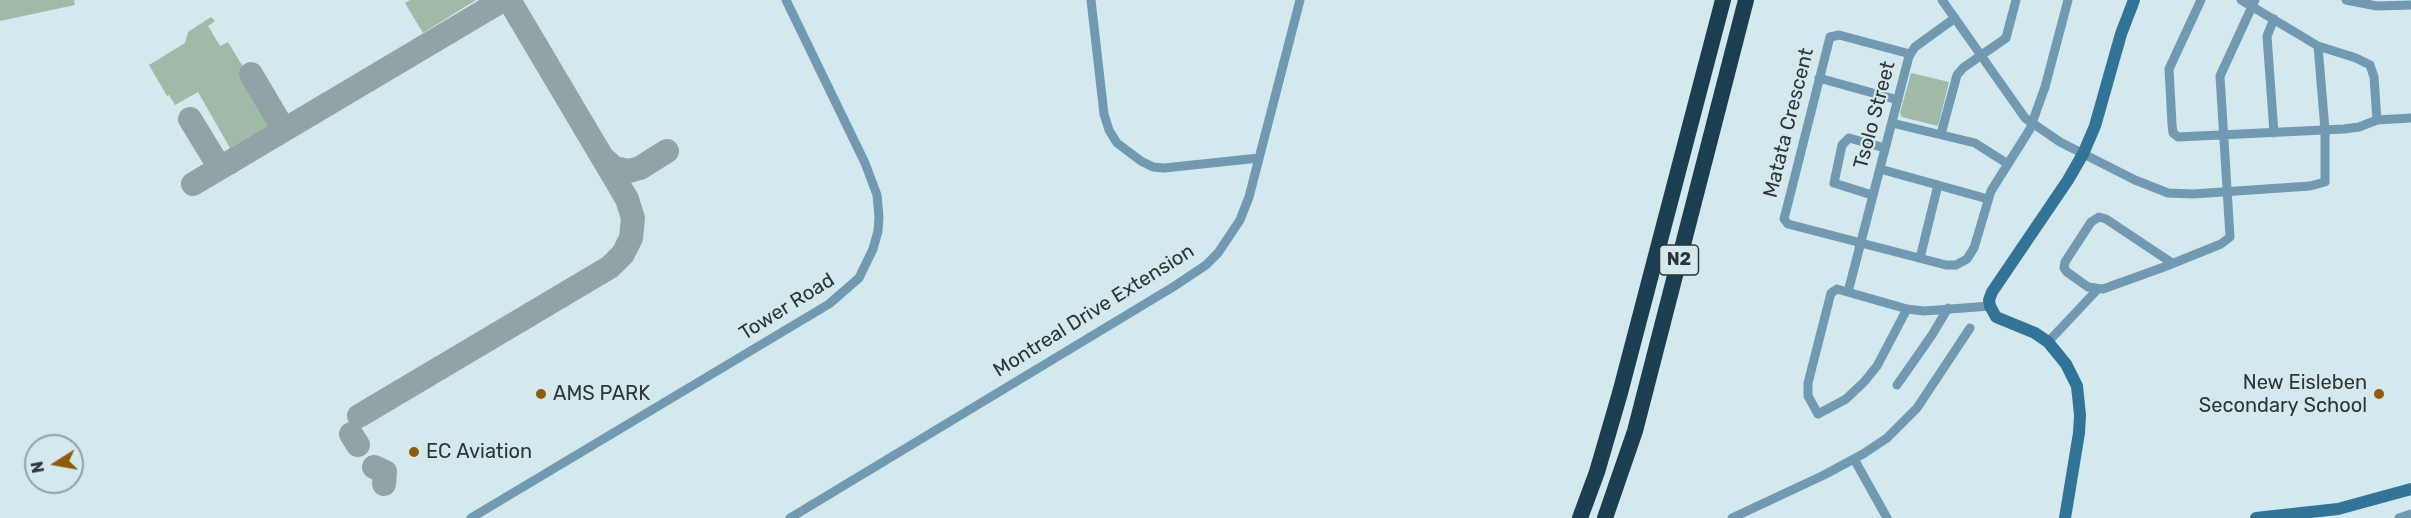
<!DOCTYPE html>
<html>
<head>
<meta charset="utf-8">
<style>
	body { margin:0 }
	#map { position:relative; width:2411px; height:518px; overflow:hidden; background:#d3e9ed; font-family:Rubik,sans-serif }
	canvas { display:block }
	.north { position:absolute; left:24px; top:434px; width:60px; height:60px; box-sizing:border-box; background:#d3e9ed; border:2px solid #91a1a4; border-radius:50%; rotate:259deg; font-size:16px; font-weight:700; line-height:24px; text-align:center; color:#2d3537 }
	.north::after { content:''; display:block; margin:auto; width:21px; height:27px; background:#8f5d0a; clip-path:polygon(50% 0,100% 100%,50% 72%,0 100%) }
</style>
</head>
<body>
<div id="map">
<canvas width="2411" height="518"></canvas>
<div class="north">N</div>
</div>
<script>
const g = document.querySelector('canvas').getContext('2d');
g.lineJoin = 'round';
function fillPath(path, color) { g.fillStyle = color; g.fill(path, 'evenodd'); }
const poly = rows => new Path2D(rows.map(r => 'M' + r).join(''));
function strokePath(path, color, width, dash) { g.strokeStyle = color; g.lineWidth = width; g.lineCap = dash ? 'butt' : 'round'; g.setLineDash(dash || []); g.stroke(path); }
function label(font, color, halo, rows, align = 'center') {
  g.font = font + ' Rubik,sans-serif'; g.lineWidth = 4.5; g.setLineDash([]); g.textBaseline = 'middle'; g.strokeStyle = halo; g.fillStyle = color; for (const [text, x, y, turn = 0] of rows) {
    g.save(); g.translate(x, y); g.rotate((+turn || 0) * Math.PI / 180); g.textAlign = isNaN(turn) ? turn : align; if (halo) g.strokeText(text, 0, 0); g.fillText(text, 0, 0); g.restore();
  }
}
const green = poly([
	[0,0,74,0,75,5,0,21],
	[410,0,476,0,423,33,405,3],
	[211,17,215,21,208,26,220,46,228,42,276,121,230,148,198,92,175,105,169,95,167,96,149,65,185,43,188,32],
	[1911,73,1949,82,1938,126,1902,117,1900,113]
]);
const taxiway = poly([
	[251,74,284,130],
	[190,119,215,160,222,164,229,163],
	[603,158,614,168,629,171,640,168,667,151],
	[193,184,503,0],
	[359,416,610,267,623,254,631,238,633,218,627,199,509,0],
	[351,434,358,445],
	[374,467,385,472,384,484]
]);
const street = poly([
	[1091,0,1104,114,1109,130,1117,143,1141,161,1153,167,1164,168,1259,158],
	[1942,0,2025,118,2060,142,2135,180,2168,193,2193,194,2310,186,2325,182,2325,130,2318,46],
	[2201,0,2169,69,2172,124,2173,133,2178,137,2344,129,2359,127,2377,120,2411,118],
	[2241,0,2318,46,2356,58,2370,65,2374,77,2377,120],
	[2346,0,2377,6,2411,5],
	[1910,54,1839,35,1830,37,1784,219,1788,224,1946,265,1956,265,1967,259,1974,248,1991,191,2030,129,2045,87,2068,0],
	[1819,78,1898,100],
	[1892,123,1975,143,2008,164],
	[2274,133,2267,36,2274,19],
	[1941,134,1957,75,1963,68,2006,38,2016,0],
	[1880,169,1988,199],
	[1872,195,1834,183,1842,145,1849,138,1885,148],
	[1920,258,1938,185],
	[2172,263,2106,219,2099,217,2091,222,2065,262,2064,268,2067,272,2088,287,2103,289,2164,267,2221,244,2230,237,2220,76,2255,0],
	[1848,292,1909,56,1915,47,1955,18],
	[1907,309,1837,289,1831,293,1808,383,1808,396,1818,414,1846,399,1864,382,1877,366,1907,309,1924,311,1990,306],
	[2048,342,2097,290],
	[1897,385,1932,335,1948,308],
	[1854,459,1887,518],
	[471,518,829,304,859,278,873,249,878,231,879,217,877,195,865,163,786,0],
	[790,518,1173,287,1206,265,1218,253,1240,220,1249,197,1300,0],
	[1732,518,1824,475,1863,454,1887,438,1917,408,1970,328],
	[2399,518,2411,514]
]);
const secondary = poly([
	[2065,518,2079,433,2080,415,2077,386,2066,364,2048,342,2035,333,1996,317,1990,306,1989,300,1992,292,2068,180,2083,154,2095,126,2121,34,2134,0],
	[2256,518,2338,509,2411,489]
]);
const highway = poly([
	[1580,518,1597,472,1620,393,1723,0],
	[1605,518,1635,431,1746,0]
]);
const markers = [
	[541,394,6,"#8f5d0a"],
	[2379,394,6,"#8f5d0a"],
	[414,452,6,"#8f5d0a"]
];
const shields = [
	[1679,260,39]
];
const shieldNames = [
	["N2",1679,260]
];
const streetNames = [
	["Tsolo Street",1875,115,-75],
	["Matata Crescent",1789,123,-76],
	["Tower Road",787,307,-32],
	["Montreal Drive Extension",1094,311,-32]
];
const poiNames = [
	["New Eisleben",2367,383,"right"],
	["Secondary School",2367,406,"right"],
	["AMS PARK",553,394],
	["EC Aviation",426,452]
];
fillPath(green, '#9fbaa6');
strokePath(taxiway, '#92a3a6', 24);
strokePath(street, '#7199b1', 9);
strokePath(secondary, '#317497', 12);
strokePath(highway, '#1c3e51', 16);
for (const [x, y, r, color] of markers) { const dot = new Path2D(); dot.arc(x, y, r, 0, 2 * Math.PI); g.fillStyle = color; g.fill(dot); strokePath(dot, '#d3e9ed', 2); }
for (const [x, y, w] of shields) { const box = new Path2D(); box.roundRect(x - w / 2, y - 15, w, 30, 4.5); g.fillStyle = '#d3e9ed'; g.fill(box); strokePath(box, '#2d3537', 1.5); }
label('bold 18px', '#2d3537', null, shieldNames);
label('20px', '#2d3537', '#d3e9ed', streetNames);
label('20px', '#2d3537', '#d3e9ed', poiNames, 'left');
</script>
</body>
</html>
